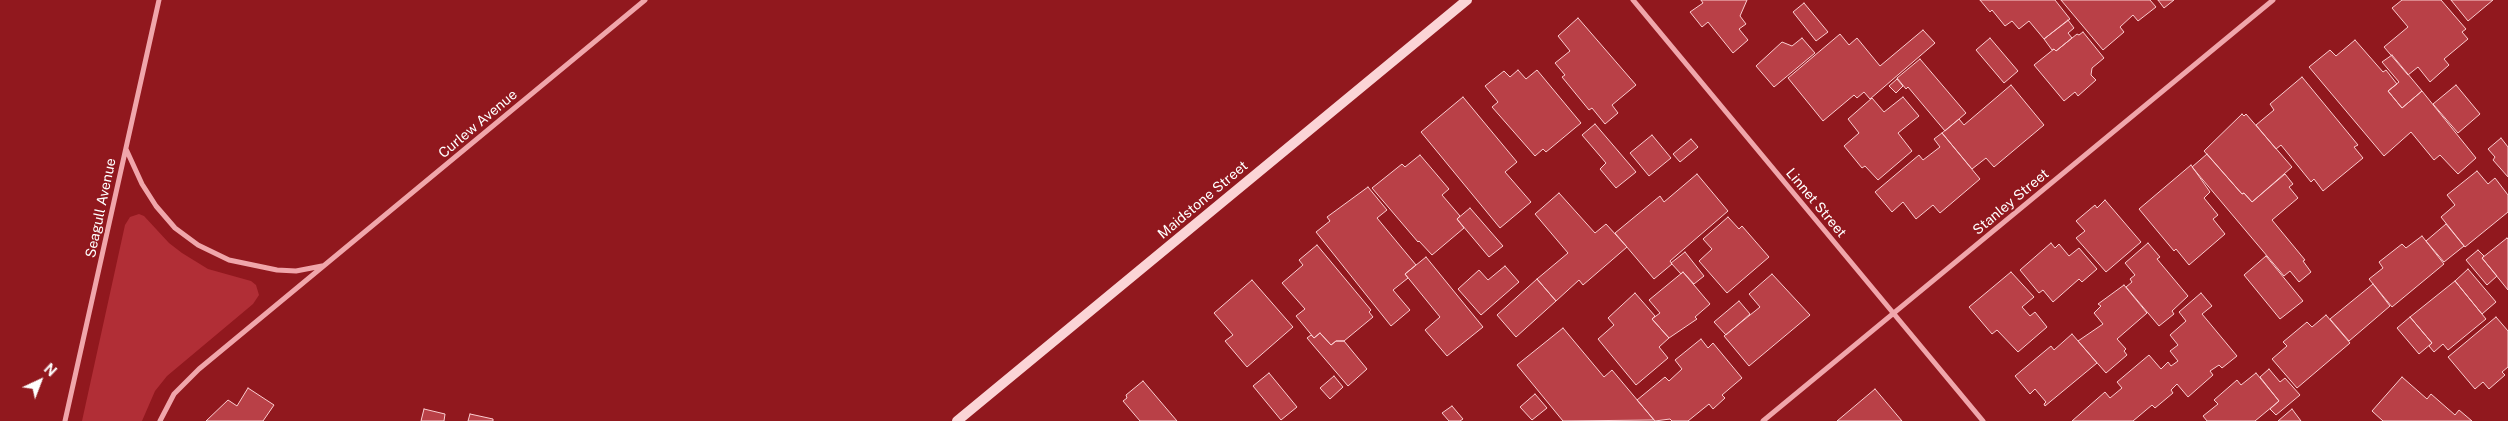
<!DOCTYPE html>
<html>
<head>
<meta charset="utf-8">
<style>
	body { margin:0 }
	#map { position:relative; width:2508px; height:421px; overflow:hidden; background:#91181e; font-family:"Public Sans",sans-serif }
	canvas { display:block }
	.north { position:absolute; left:15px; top:356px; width:50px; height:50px; -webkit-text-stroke:4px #91181e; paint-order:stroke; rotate:43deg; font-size:14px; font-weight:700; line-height:20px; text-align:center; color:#fff }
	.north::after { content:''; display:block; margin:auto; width:18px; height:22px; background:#fff; clip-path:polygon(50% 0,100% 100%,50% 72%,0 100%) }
</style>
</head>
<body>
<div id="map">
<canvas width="2508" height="421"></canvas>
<div class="north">N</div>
</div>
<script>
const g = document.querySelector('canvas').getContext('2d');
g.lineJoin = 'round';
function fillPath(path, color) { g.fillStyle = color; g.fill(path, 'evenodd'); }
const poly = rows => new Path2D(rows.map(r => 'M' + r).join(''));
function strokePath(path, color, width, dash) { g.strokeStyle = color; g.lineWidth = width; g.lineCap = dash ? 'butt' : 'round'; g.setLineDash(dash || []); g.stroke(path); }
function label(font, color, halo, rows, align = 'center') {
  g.font = font + ' "Public Sans",sans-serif'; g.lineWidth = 4; g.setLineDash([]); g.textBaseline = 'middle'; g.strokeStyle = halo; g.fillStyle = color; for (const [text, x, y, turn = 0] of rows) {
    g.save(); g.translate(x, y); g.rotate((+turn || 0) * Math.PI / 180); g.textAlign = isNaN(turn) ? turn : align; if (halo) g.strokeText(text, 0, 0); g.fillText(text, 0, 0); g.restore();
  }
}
const green = poly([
	[139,214,144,216,169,243,182,253,208,269,251,281,256,285,259,295,253,304,167,376,155,391,142,421,82,421,125,225,130,217]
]);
const building = poly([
	[1701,0,1747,0,1740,16,1746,24,1739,29,1748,40,1733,53,1708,22,1702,27,1690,12,1703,3,1701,0],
	[1980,0,2055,0,2070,19,2044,39,2029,21,2019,29,2012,21,2005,26,1992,10,1990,12,1980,0],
	[2061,0,2150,0,2156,7,2138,21,2133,15,2120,27,2124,32,2103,50,2061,0],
	[2158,0,2174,0,2164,8,2158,0],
	[2402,0,2441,0,2466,29,2462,32,2468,39,2444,59,2449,65,2430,82,2418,67,2408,75,2384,47,2408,27,2392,8,2402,0],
	[2451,0,2493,0,2468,21,2451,0],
	[1804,3,1828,32,1816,41,1793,12,1804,3],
	[1578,18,1636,85,1612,105,1618,113,1605,124,1592,108,1589,110,1562,77,1565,75,1555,63,1570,51,1558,36,1578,18],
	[2068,20,2074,28,2068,33,2072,38,2056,51,2054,49,2052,50,2044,39,2068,20],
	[1923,30,1935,43,1870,99,1864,92,1857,98,1854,95,1823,121,1788,78,1840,34,1849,45,1857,38,1880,66,1923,30],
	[2083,32,2104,58,2092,68,2091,75,2096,80,2078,96,2075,92,2064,101,2034,65,2054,49,2056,51,2077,34,2079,35,2083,32],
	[1802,38,1815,53,1774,87,1756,66,1782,42,1792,46,1802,38],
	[1990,38,2018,71,2004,83,1976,50,1990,38],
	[2355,40,2383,72,2386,70,2397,84,2388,91,2402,108,2422,91,2476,158,2458,174,2440,155,2434,160,2411,132,2384,156,2309,67,2330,50,2336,56,2355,40],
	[2392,55,2422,91,2402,108,2388,91,2399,82,2382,62,2392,55],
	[1920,59,1966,113,1945,131,1908,87,1906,89,1897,78,1920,59],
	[1518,70,1526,79,1537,70,1581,123,1546,152,1543,149,1535,156,1492,107,1498,102,1485,86,1504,71,1510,77,1518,70],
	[2302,77,2358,145,2354,147,2363,158,2323,191,2314,179,2311,182,2281,145,2276,149,2256,125,2274,110,2270,104,2302,77],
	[1897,79,1903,86,1896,93,1889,86,1897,79],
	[2011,85,2044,125,1994,167,1986,158,1972,169,1942,133,1959,119,1964,125,2011,85],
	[2456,85,2480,114,2458,133,2433,104,2456,85],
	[1463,97,1517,162,1505,172,1531,202,1500,228,1421,132,1463,97],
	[1903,97,1919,116,1898,133,1912,151,1878,180,1865,166,1862,168,1844,146,1859,133,1848,119,1872,98,1884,112,1903,97],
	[2242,114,2244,116,2246,114,2292,167,2252,202,2244,193,2242,194,2204,151,2242,114],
	[1595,124,1636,172,1616,188,1600,169,1606,163,1582,135,1595,124],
	[1942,133,1980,179,1940,213,1933,205,1916,219,1903,202,1892,212,1875,192,1919,155,1923,160,1940,147,1934,139,1942,133],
	[1652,135,1671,158,1649,176,1630,153,1652,135],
	[2501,138,2508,147,2508,177,2493,160,2495,157,2488,149,2501,138],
	[1691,139,1698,147,1680,162,1673,154,1691,139],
	[2207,154,2242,194,2244,193,2252,202,2285,174,2293,184,2289,187,2298,198,2272,220,2305,260,2303,261,2311,272,2299,282,2290,271,2284,276,2192,167,2207,154],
	[1420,155,1449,189,1442,195,1460,216,1457,219,1464,228,1432,255,1419,241,1418,242,1372,188,1402,164,1405,167,1420,155],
	[2191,165,2210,192,2204,198,2218,215,2213,219,2225,234,2189,265,2176,249,2174,251,2139,209,2191,165],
	[2477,171,2488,184,2495,178,2508,195,2508,212,2465,247,2441,217,2455,205,2447,195,2477,171],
	[1697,174,1728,211,1670,261,1672,264,1654,279,1615,233,1660,196,1664,202,1697,174],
	[1368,187,1387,210,1377,218,1416,265,1405,274,1408,278,1393,290,1410,310,1391,326,1316,232,1330,221,1327,217,1368,187],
	[1559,193,1595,233,1606,224,1627,247,1583,285,1579,280,1556,301,1537,279,1568,253,1535,214,1559,193],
	[2105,200,2141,242,2106,272,2076,238,2085,231,2076,221,2095,205,2097,208,2105,200],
	[1470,208,1503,246,1489,257,1457,219,1470,208],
	[1728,217,1739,229,1742,226,1769,257,1727,293,1699,261,1712,249,1703,239,1728,217],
	[2446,224,2464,246,2444,262,2426,241,2446,224],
	[2422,236,2444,264,2392,307,2369,279,2383,268,2379,262,2402,244,2406,248,2422,236],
	[2507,238,2508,239,2508,290,2482,258,2507,238],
	[2051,243,2055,248,2059,244,2069,256,2079,248,2097,269,2082,282,2079,279,2053,302,2043,290,2039,293,2020,270,2051,243],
	[2148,243,2160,257,2157,259,2188,296,2172,311,2174,314,2159,326,2126,287,2132,282,2130,279,2135,275,2125,263,2148,243],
	[1317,245,1371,310,1369,312,1373,317,1344,341,1336,341,1331,345,1320,333,1314,338,1296,316,1305,309,1282,283,1303,265,1299,260,1317,245],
	[2478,250,2484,256,2482,258,2497,276,2487,285,2466,260,2478,250],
	[1685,252,1704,276,1694,284,1683,272,1681,274,1671,263,1685,252],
	[2266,256,2303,301,2280,319,2244,275,2266,256],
	[1426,257,1483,327,1447,356,1425,330,1440,317,1405,274,1426,257],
	[1505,266,1519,282,1481,315,1458,289,1479,270,1488,280,1505,266],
	[2468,269,2496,302,2482,314,2455,281,2468,269],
	[1683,272,1710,304,1695,317,1697,319,1669,338,1652,319,1660,313,1649,300,1683,272],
	[2011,272,2034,297,2022,307,2030,316,2035,312,2047,327,2018,352,1997,330,1992,334,1969,307,2011,272],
	[1772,274,1810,315,1749,366,1724,336,1760,307,1749,294,1772,274],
	[1537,279,1556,301,1516,337,1497,315,1537,279],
	[1252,280,1293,327,1247,367,1225,341,1233,335,1214,313,1252,280],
	[2455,281,2486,319,2448,350,2443,344,2434,352,2429,346,2432,343,2410,317,2455,281],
	[2373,284,2390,306,2349,341,2330,319,2373,284],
	[2124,285,2147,313,2117,339,2126,349,2124,351,2127,355,2106,373,2078,341,2103,324,2094,313,2101,306,2098,304,2124,285],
	[1635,293,1655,316,1652,319,1669,338,1659,347,1668,358,1636,385,1598,339,1614,325,1608,318,1635,293],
	[2201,293,2212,306,2202,314,2237,356,2222,368,2219,365,2210,371,2213,375,2188,397,2177,384,2171,390,2173,393,2155,408,2152,405,2133,421,2072,421,2105,392,2110,398,2122,388,2117,382,2149,355,2161,369,2168,362,2171,366,2178,361,2170,351,2178,345,2170,335,2186,321,2179,312,2201,293],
	[1739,301,1750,314,1726,335,1714,322,1739,301],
	[2326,315,2350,343,2297,388,2272,359,2287,346,2283,342,2307,322,2312,327,2326,315],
	[2410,317,2432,343,2419,354,2397,328,2410,317],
	[2496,317,2508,331,2508,367,2502,372,2505,375,2489,389,2483,382,2475,389,2448,357,2496,317],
	[1563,328,1604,377,1612,370,1654,420,1563,421,1517,365,1563,328],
	[1320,333,1331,345,1336,341,1344,341,1367,369,1348,386,1307,338,1311,335,1314,338,1320,333],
	[2072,334,2097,363,2045,406,2044,404,2046,402,2035,389,2030,394,2015,376,2051,346,2054,350,2072,334],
	[1701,339,1708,348,1713,343,1742,378,1722,395,1725,398,1713,409,1709,404,1688,421,1672,421,1670,419,1655,421,1637,400,1665,377,1669,381,1682,369,1675,360,1701,339],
	[2269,369,2280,382,2285,378,2300,395,2276,415,2270,409,2279,401,2260,377,2269,369],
	[1269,373,1297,407,1281,420,1253,386,1269,373],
	[2256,373,2279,401,2255,421,2207,421,2203,416,2218,404,2214,400,2237,380,2241,385,2256,373],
	[1334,376,1343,387,1330,399,1320,388,1334,376],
	[2402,377,2427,399,2431,394,2455,415,2459,410,2472,421,2383,421,2372,411,2402,377],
	[1143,381,1177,421,1140,421,1123,401,1127,398,1126,395,1143,381],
	[248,388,274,405,263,421,206,421,228,400,237,406,248,388],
	[1875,389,1902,421,1837,421,1875,389],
	[1535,394,1547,408,1532,420,1520,407,1535,394],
	[1452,406,1463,419,1460,421,1449,421,1442,413,1452,406],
	[424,409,445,414,444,421,421,421,424,409],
	[2292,409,2301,421,2278,421,2292,409],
	[470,414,493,419,493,421,468,421,470,414]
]);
const street = poly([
	[1633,0,1983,421],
	[126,149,142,184,156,206,175,228,198,245,229,260,277,270,296,271,322,266],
	[65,421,159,0],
	[160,421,174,394,199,369,645,0],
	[1763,421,2273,0]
]);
const secondary = poly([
	[957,421,1467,0]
]);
const streetNames = [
	["Curlew Avenue",478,124,-40],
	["Maidstone Street",1203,200,-40],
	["Stanley Street",2011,202,-40],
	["Linnet Street",1816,203,50],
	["Seagull Avenue",101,208,-78]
];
fillPath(green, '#b12e36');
fillPath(building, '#b94047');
strokePath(building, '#fbcdd0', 1);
strokePath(street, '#f0a6ab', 5);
strokePath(secondary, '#fbd4d6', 10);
label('14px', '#fff', '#91181e', streetNames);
</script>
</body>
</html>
